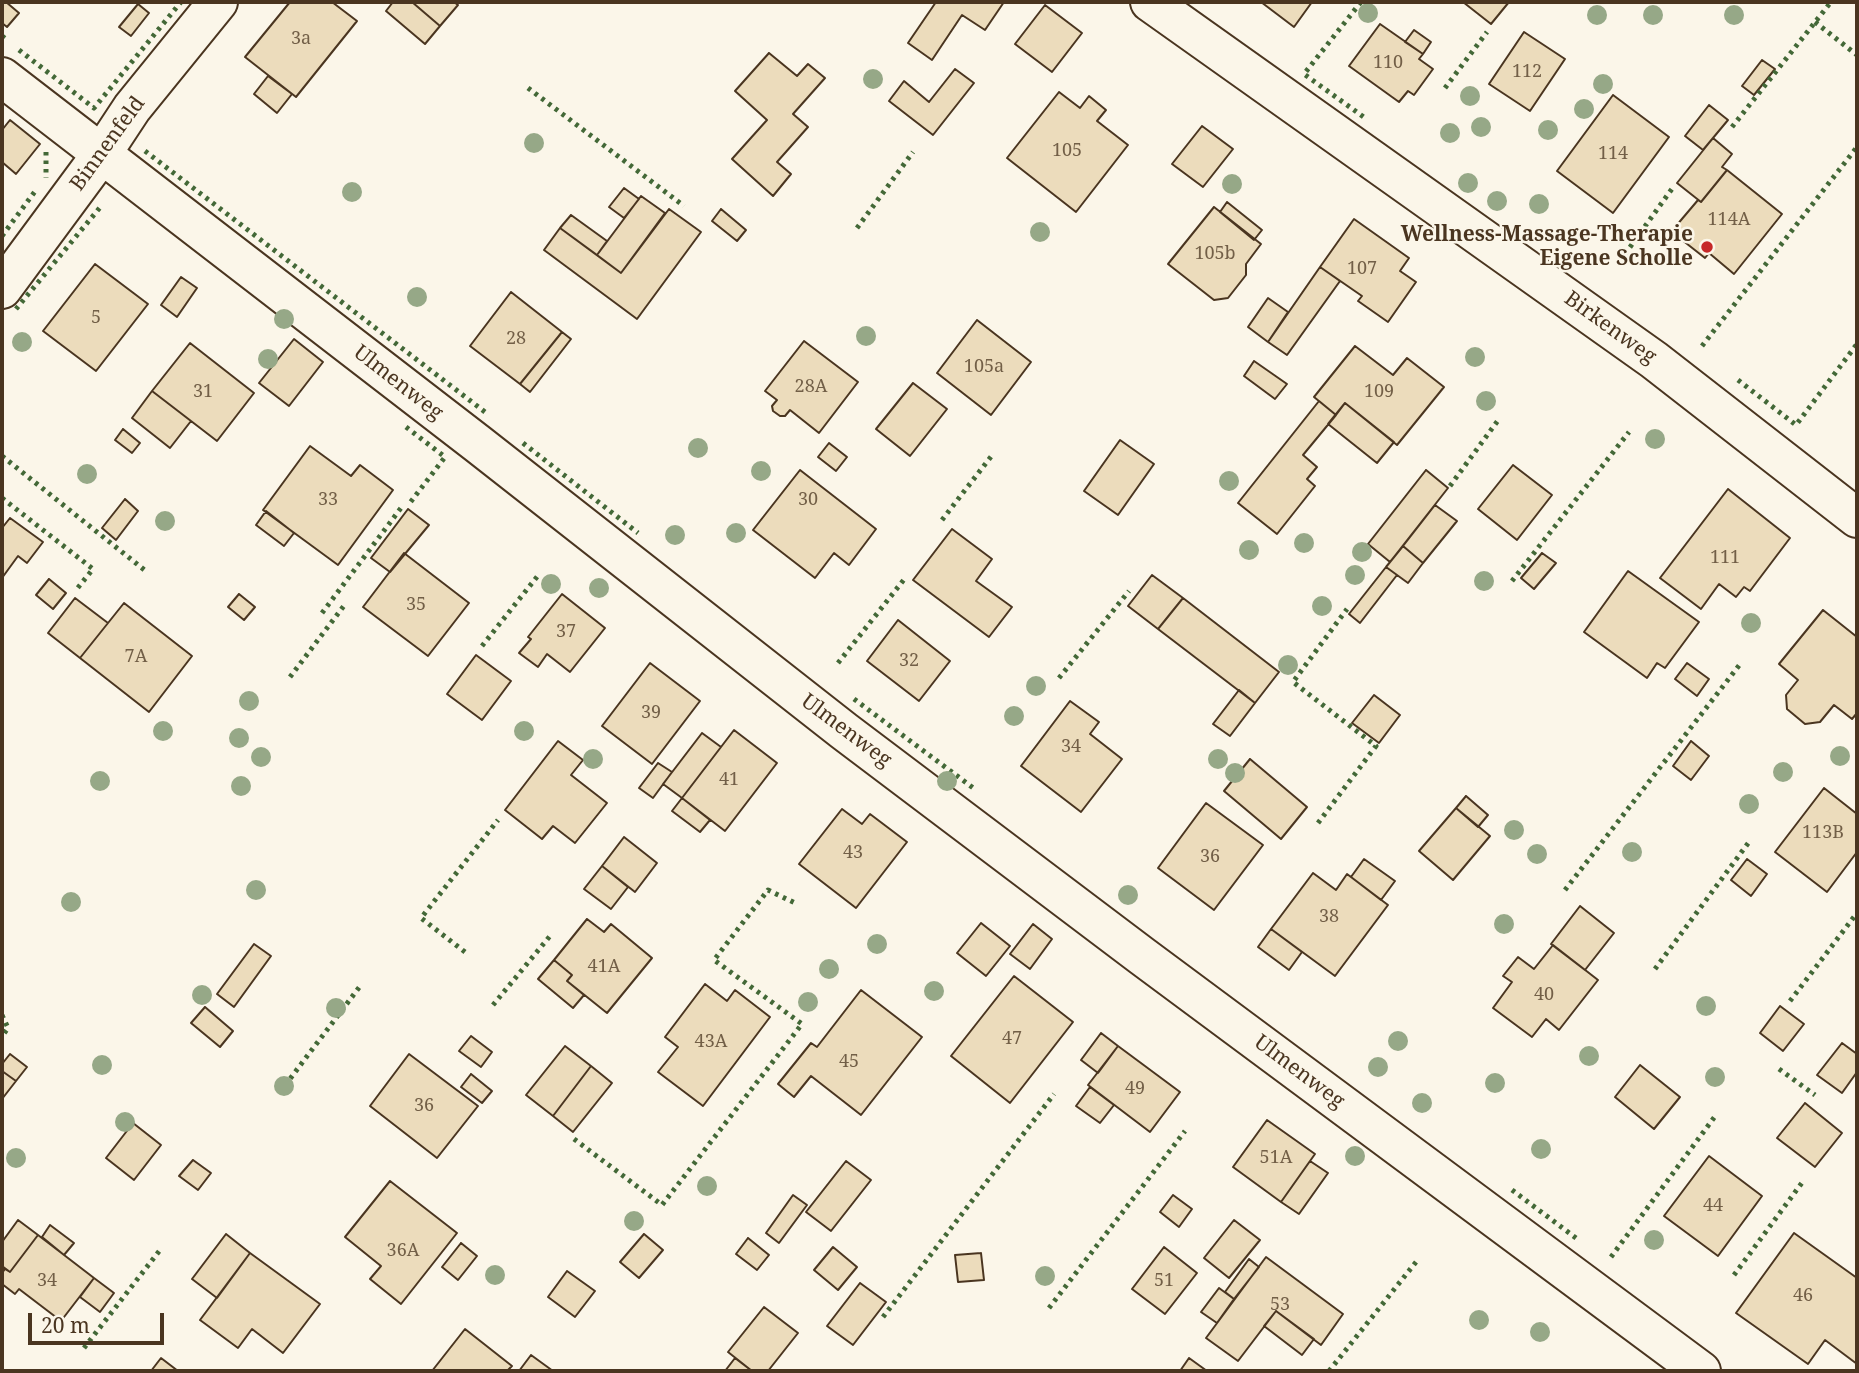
<!DOCTYPE html>
<html>
<head>
<meta charset="utf-8">
<style>
	body { margin:0 }
	#map { position:relative; width:1859px; height:1373px; overflow:hidden; background:#fbf6e9; font-family:"Noto Serif",serif }
	canvas { display:block }
	.frame { position:absolute; inset:0; border:4px solid #4a3520; pointer-events:none }
	.scale { position:absolute; left:28px; top:1313px; width:136px; height:32px; box-sizing:border-box; border:4px solid #4a3520; border-top:0; padding-left:9px; font-size:21px; line-height:24px; white-space:nowrap; color:#4a3520; -webkit-text-stroke:5px #fbf6e9; paint-order:stroke }
</style>
</head>
<body>
<div id="map">
<canvas width="1859" height="1373"></canvas>
<div class="frame"></div>
<div class="scale">20 m</div>
</div>
<script>
const g = document.querySelector('canvas').getContext('2d');
g.lineJoin = 'round';
function fillPath(path, color) { g.fillStyle = color; g.fill(path, 'evenodd'); }
const poly = rows => new Path2D(rows.map(r => 'M' + r).join(''));
function strokePath(path, color, width, dash) { g.strokeStyle = color; g.lineWidth = width; g.lineCap = dash ? 'butt' : 'round'; g.setLineDash(dash || []); g.stroke(path); }
function label(font, color, halo, rows, align = 'center') {
  g.font = font + ' "Noto Serif",serif'; g.lineWidth = 5; g.setLineDash([]); g.textBaseline = 'middle'; g.strokeStyle = halo; g.fillStyle = color; for (const [text, x, y, turn = 0] of rows) {
    g.save(); g.translate(x, y); g.rotate((+turn || 0) * Math.PI / 180); g.textAlign = isNaN(turn) ? turn : align; if (halo) g.strokeText(text, 0, 0); g.fillText(text, 0, 0); g.restore();
  }
}
const building = poly([
	[2,2,6,2,19,13,7,27,2,23,2,2],
	[290,2,332,2,357,21,296,97,245,57,290,2],
	[393,2,412,2,440,26,425,44,386,11,393,2],
	[412,2,454,2,458,5,440,26,412,2],
	[936,2,1004,2,985,30,962,15,932,60,908,43,936,2],
	[1261,2,1312,2,1294,27,1261,2],
	[1463,2,1509,2,1491,24,1463,2],
	[138,4,149,13,131,36,119,27,138,4],
	[1045,5,1082,33,1052,72,1015,44,1045,5],
	[1380,24,1423,54,1419,59,1433,69,1414,95,1408,91,1399,102,1349,66,1380,24],
	[1414,30,1431,42,1423,54,1405,42,1414,30],
	[1524,32,1565,59,1530,111,1489,84,1524,32],
	[769,53,797,76,808,64,825,78,793,114,808,127,777,162,791,174,773,196,732,159,767,120,735,91,769,53],
	[1762,60,1775,69,1754,95,1742,86,1762,60],
	[955,69,974,83,933,135,889,101,904,81,929,102,955,69],
	[268,76,292,94,277,113,254,94,268,76],
	[1059,92,1080,108,1089,96,1106,110,1097,121,1128,145,1076,212,1007,158,1059,92],
	[1613,95,1669,137,1613,213,1557,171,1613,95],
	[1709,105,1728,120,1703,150,1685,136,1709,105],
	[10,120,40,144,16,174,2,162,2,130,10,120],
	[1202,126,1233,149,1203,187,1172,164,1202,126],
	[1713,138,1732,154,1722,167,1727,170,1701,202,1677,183,1713,138],
	[1727,170,1782,214,1734,274,1709,253,1705,258,1677,236,1681,231,1676,226,1698,200,1701,202,1727,170],
	[624,188,639,199,624,218,609,207,624,188],
	[641,196,665,213,621,273,597,255,641,196],
	[1227,202,1262,230,1254,240,1220,212,1227,202],
	[1214,207,1261,244,1246,264,1246,275,1228,298,1214,300,1168,264,1214,207],
	[669,209,701,232,637,319,544,250,560,228,621,273,669,209],
	[721,209,746,230,737,241,712,221,721,209],
	[571,215,607,241,597,255,560,228,571,215],
	[1354,219,1409,258,1400,271,1416,282,1388,322,1358,301,1362,296,1320,267,1354,219],
	[95,264,148,304,96,371,43,331,95,264],
	[1320,267,1340,281,1287,355,1268,342,1320,267],
	[181,277,197,288,177,317,161,305,181,277],
	[511,292,562,332,520,384,470,346,511,292],
	[1268,298,1288,312,1268,342,1248,327,1268,298],
	[977,320,1031,362,991,415,937,373,977,320],
	[562,332,571,339,530,392,520,384,562,332],
	[294,339,323,362,289,406,259,383,294,339],
	[804,341,858,382,819,433,790,410,785,416,780,416,773,411,772,406,777,400,765,391,804,341],
	[190,343,254,393,217,441,152,391,190,343],
	[1355,346,1393,375,1407,358,1444,387,1397,445,1345,403,1336,415,1314,397,1355,346],
	[1254,361,1287,384,1275,399,1244,376,1254,361],
	[913,383,947,409,910,456,876,429,913,383],
	[152,391,191,421,170,448,132,418,152,391],
	[1319,401,1336,415,1303,455,1317,467,1307,479,1315,486,1277,534,1238,503,1319,401],
	[1345,403,1394,442,1377,463,1328,424,1345,403],
	[123,429,140,443,132,453,115,440,123,429],
	[1120,440,1154,464,1118,515,1084,491,1120,440],
	[829,443,847,457,836,471,818,457,829,443],
	[310,446,351,476,360,465,393,490,338,565,263,510,310,446],
	[1513,465,1552,495,1517,540,1478,509,1513,465],
	[800,470,876,529,849,565,834,553,815,578,753,530,800,470],
	[1426,470,1448,488,1390,562,1368,544,1426,470],
	[1728,489,1790,538,1750,591,1744,587,1736,597,1719,584,1701,609,1660,578,1728,489],
	[125,499,138,511,116,540,102,528,125,499],
	[1435,505,1457,521,1423,563,1403,546,1435,505],
	[408,509,429,525,390,572,371,558,408,509],
	[266,511,294,533,284,546,256,525,266,511],
	[10,518,43,542,27,563,18,556,2,578,2,528,10,518],
	[952,529,992,559,976,581,1012,607,989,637,913,580,952,529],
	[1403,546,1423,563,1408,583,1386,567,1403,546],
	[404,553,469,603,428,656,363,607,404,553],
	[1542,553,1556,563,1534,589,1521,578,1542,553],
	[1386,567,1397,575,1360,623,1349,614,1386,567],
	[1628,571,1699,622,1665,668,1657,663,1647,678,1584,632,1628,571],
	[1152,575,1183,598,1158,629,1128,606,1152,575],
	[49,579,66,593,53,609,36,595,49,579],
	[239,594,255,607,244,620,228,607,239,594],
	[562,594,605,628,570,672,547,654,538,667,519,653,531,639,528,637,562,594],
	[75,598,108,623,80,658,48,633,75,598],
	[1183,598,1279,672,1255,703,1158,629,1183,598],
	[124,603,192,656,149,712,80,658,124,603],
	[1823,610,1857,637,1857,713,1852,719,1834,705,1820,722,1805,724,1787,709,1786,695,1798,680,1779,664,1823,610],
	[898,620,950,661,919,701,867,661,898,620],
	[476,655,511,681,482,720,447,694,476,655],
	[650,663,700,701,652,764,602,726,650,663],
	[1687,663,1709,679,1697,696,1675,679,1687,663],
	[1239,690,1255,703,1230,736,1213,724,1239,690],
	[1374,695,1400,715,1379,743,1352,723,1374,695],
	[1070,701,1099,722,1090,734,1122,759,1081,812,1021,766,1070,701],
	[734,730,777,763,725,831,682,798,734,730],
	[702,733,721,747,682,798,663,784,702,733],
	[558,741,583,760,571,775,607,803,575,843,553,826,542,839,505,810,558,741],
	[1691,741,1709,756,1691,780,1673,766,1691,741],
	[1250,759,1307,807,1281,839,1224,791,1250,759],
	[658,763,672,772,653,798,639,788,658,763],
	[1824,788,1857,814,1857,852,1827,892,1775,852,1824,788],
	[1466,796,1488,815,1478,827,1456,808,1466,796],
	[682,798,710,820,700,832,672,811,682,798],
	[1206,803,1263,845,1214,910,1158,868,1206,803],
	[1456,808,1490,836,1453,880,1419,851,1456,808],
	[842,809,862,824,870,814,907,842,856,908,799,864,842,809],
	[624,837,657,863,635,892,602,866,624,837],
	[1364,859,1395,881,1381,900,1351,877,1364,859],
	[1747,859,1767,874,1751,896,1731,880,1747,859],
	[602,866,628,887,611,909,584,889,602,866],
	[1313,873,1336,890,1347,874,1388,905,1335,976,1271,929,1313,873],
	[1580,906,1614,933,1585,970,1551,944,1580,906],
	[587,919,604,932,611,924,652,958,607,1013,567,981,572,975,554,960,587,919],
	[981,923,1010,946,986,976,957,953,981,923],
	[1033,924,1052,939,1030,969,1010,954,1033,924],
	[1271,929,1302,952,1289,970,1258,947,1271,929],
	[254,944,271,956,234,1007,217,994,254,944],
	[1553,945,1598,980,1559,1030,1546,1019,1532,1037,1493,1008,1512,982,1503,976,1518,957,1534,969,1553,945],
	[554,960,572,975,567,981,584,995,573,1008,538,979,554,960],
	[1014,976,1073,1022,1010,1103,951,1056,1014,976],
	[705,984,727,1001,735,990,770,1017,703,1106,658,1072,678,1047,665,1037,705,984],
	[861,990,922,1037,861,1115,811,1076,794,1097,778,1084,811,1043,817,1047,861,990],
	[1780,1006,1804,1024,1783,1051,1760,1033,1780,1006],
	[205,1007,233,1031,220,1047,191,1023,205,1007],
	[1101,1033,1118,1046,1098,1073,1081,1060,1101,1033],
	[471,1036,492,1052,481,1067,459,1051,471,1036],
	[1842,1043,1857,1054,1857,1072,1842,1093,1817,1075,1842,1043],
	[565,1046,591,1066,553,1116,526,1095,565,1046],
	[1118,1046,1180,1092,1150,1132,1088,1085,1118,1046],
	[10,1054,27,1067,16,1081,2,1071,2,1064,10,1054],
	[409,1054,478,1106,437,1158,370,1106,409,1054],
	[1640,1065,1680,1097,1654,1129,1615,1097,1640,1065],
	[591,1066,612,1083,573,1132,553,1116,591,1066],
	[2,1071,16,1081,2,1099,2,1071],
	[471,1074,492,1091,482,1103,461,1087,471,1074],
	[1090,1087,1114,1105,1100,1123,1076,1106,1090,1087],
	[1805,1103,1842,1133,1815,1167,1777,1138,1805,1103],
	[1267,1120,1315,1154,1281,1202,1233,1167,1267,1120],
	[133,1123,161,1145,134,1180,106,1158,133,1123],
	[1709,1156,1762,1196,1718,1256,1664,1216,1709,1156],
	[193,1160,211,1173,198,1190,179,1176,193,1160],
	[846,1161,871,1180,831,1231,806,1212,846,1161],
	[1310,1161,1328,1173,1299,1214,1281,1202,1310,1161],
	[390,1181,457,1233,401,1304,370,1279,381,1266,345,1237,390,1181],
	[793,1195,807,1205,779,1243,766,1233,793,1195],
	[1173,1195,1192,1209,1179,1227,1160,1212,1173,1195],
	[18,1220,38,1235,10,1272,2,1266,2,1242,18,1220],
	[1234,1220,1260,1240,1229,1278,1204,1258,1234,1220],
	[50,1225,74,1243,64,1255,42,1237,50,1225],
	[1794,1233,1857,1278,1857,1364,1825,1340,1808,1364,1736,1313,1794,1233],
	[226,1234,250,1253,217,1298,192,1279,226,1234],
	[644,1234,663,1250,639,1278,620,1262,644,1234],
	[38,1235,94,1278,61,1321,19,1289,15,1294,2,1284,2,1273,5,1269,10,1272,38,1235],
	[748,1238,769,1255,757,1270,736,1254,748,1238],
	[461,1243,477,1256,458,1280,442,1267,461,1243],
	[833,1247,857,1267,838,1290,814,1270,833,1247],
	[1164,1247,1197,1273,1165,1314,1132,1289,1164,1247],
	[250,1253,320,1304,283,1353,252,1329,238,1348,200,1320,250,1253],
	[981,1253,984,1280,958,1282,955,1255,981,1253],
	[1266,1257,1343,1314,1321,1345,1276,1311,1238,1361,1206,1338,1266,1257],
	[1249,1259,1259,1267,1234,1299,1225,1292,1249,1259],
	[567,1271,595,1291,575,1317,548,1297,567,1271],
	[94,1278,114,1293,100,1312,80,1297,94,1278],
	[860,1283,886,1302,853,1345,827,1326,860,1283],
	[1219,1288,1234,1299,1217,1323,1201,1312,1219,1288],
	[764,1307,798,1333,768,1371,752,1371,728,1352,764,1307],
	[1276,1311,1314,1339,1302,1355,1264,1326,1276,1311],
	[465,1329,512,1366,507,1371,432,1371,465,1329],
	[531,1355,553,1371,519,1371,531,1355],
	[161,1358,178,1371,151,1371,161,1358],
	[735,1358,752,1371,725,1371,735,1358],
	[1189,1358,1207,1371,1180,1371,1189,1358]
]);
const minor = poly([
	[1150,2,1654,360,1857,518],
	[2,77,478,444,844,731,1142,956,1701,1371],
	[2,289,101,155,132,108,218,2]
]);
const hedge = poly([
	[1361,2,1304,74,1365,118],
	[1815,22,1857,55],
	[2,36,8,41],
	[19,50,94,108,181,2],
	[528,88,684,206],
	[1445,88,1487,32],
	[1732,127,1831,2],
	[145,151,485,412],
	[46,152,46,178],
	[857,228,913,152],
	[2,236,36,190],
	[1620,261,1674,186],
	[16,309,102,205],
	[1702,346,1857,147],
	[1738,380,1796,425,1857,344],
	[406,427,445,457,409,504],
	[523,443,638,533],
	[2,456,147,572],
	[1450,486,1499,419],
	[2,498,93,569,76,590],
	[942,520,993,454],
	[1512,581,1629,432],
	[322,613,401,508],
	[482,646,540,573],
	[838,663,906,577],
	[290,677,346,603],
	[1059,678,1129,591],
	[854,699,976,790],
	[1318,823,1376,746,1293,682,1347,609],
	[1565,890,1741,663],
	[465,952,421,918,498,820],
	[1655,969,1749,842],
	[1790,1001,1857,913],
	[493,1005,550,936],
	[2,1015,8,1028,2,1036],
	[1779,1069,1815,1095],
	[280,1092,361,985],
	[574,1139,662,1205,802,1024,714,960,768,890,795,903],
	[1512,1190,1576,1238],
	[1611,1257,1716,1115],
	[1734,1275,1804,1180],
	[1049,1308,1185,1131],
	[883,1317,1054,1094],
	[84,1348,160,1250],
	[1329,1371,1416,1262]
]);
const trees = [
	[1368,13],
	[1597,15],
	[1653,15],
	[1734,15],
	[873,79],
	[1603,84],
	[1470,96],
	[1584,109],
	[1481,127],
	[1548,130],
	[1450,133],
	[534,143],
	[1468,183],
	[1232,184],
	[352,192],
	[1497,201],
	[1539,204],
	[1040,232],
	[417,297],
	[284,319],
	[866,336],
	[22,342],
	[1475,357],
	[268,359],
	[1486,401],
	[1655,439],
	[698,448],
	[761,471],
	[87,474],
	[1229,481],
	[165,521],
	[736,533],
	[675,535],
	[1304,543],
	[1249,550],
	[1362,552],
	[1355,575],
	[1484,581],
	[551,584],
	[599,588],
	[1322,606],
	[1751,623],
	[1288,665],
	[1036,686],
	[249,701],
	[1014,716],
	[163,731],
	[524,731],
	[239,738],
	[1840,756],
	[261,757],
	[593,759],
	[1218,759],
	[1783,772],
	[1235,773],
	[100,781],
	[947,781],
	[241,786],
	[1749,804],
	[1514,830],
	[1632,852],
	[1537,854],
	[256,890],
	[1128,895],
	[71,902],
	[1504,924],
	[877,944],
	[829,969],
	[934,991],
	[202,995],
	[808,1002],
	[1706,1006],
	[336,1008],
	[1398,1041],
	[1589,1056],
	[102,1065],
	[1378,1067],
	[1715,1077],
	[1495,1083],
	[284,1086],
	[1422,1103],
	[125,1122],
	[1541,1149],
	[1355,1156],
	[16,1158],
	[707,1186],
	[634,1221],
	[1654,1240],
	[495,1275],
	[1045,1276],
	[1479,1320],
	[1540,1332]
];
const markers = [
	[1707,247,7,"#c62828"]
];
const numberNames = [
	["3a",301,39],
	["110",1388,63],
	["112",1527,72],
	["105",1067,151],
	["114",1613,154],
	["114A",1729,220],
	["105b",1215,254],
	["107",1362,269],
	["5",96,318],
	["28",516,339],
	["105a",984,367],
	["28A",811,387],
	["31",203,392],
	["109",1379,392],
	["33",328,500],
	["30",808,500],
	["111",1725,558],
	["35",416,605],
	["37",566,632],
	["7A",136,657],
	["32",909,661],
	["39",651,713],
	["34",1071,747],
	["41",729,780],
	["113B",1823,833],
	["43",853,853],
	["36",1210,857],
	["38",1329,917],
	["41A",604,967],
	["40",1544,995],
	["47",1012,1039],
	["43A",711,1042],
	["45",849,1062],
	["49",1135,1089],
	["36",424,1106],
	["51A",1276,1158],
	["44",1713,1206],
	["36A",403,1251],
	["34",47,1281],
	["51",1164,1281],
	["46",1803,1296],
	["53",1280,1305]
];
const streetNames = [
	["Binnenfeld",108,144,-54],
	["Birkenweg",1610,328,36],
	["Ulmenweg",398,383,38],
	["Ulmenweg",846,731,37],
	["Ulmenweg",1299,1072,37]
];
const poiNames = [
	["Wellness-Massage-Therapie",1693,235],
	["Eigene Scholle",1693,259]
];
fillPath(building, '#ecdcbc');
strokePath(building, '#4a3520', 2);
strokePath(minor, '#4a3520', 42);
strokePath(minor, '#fbf6e9', 38);
strokePath(hedge, '#436837', 5, [3.5, 5]);
g.fillStyle = '#96a887';
for (const [x, y] of trees) { g.beginPath(); g.arc(x, y, 10, 0, 2 * Math.PI); g.fill(); }
for (const [x, y, r, color] of markers) { const dot = new Path2D(); dot.arc(x, y, r, 0, 2 * Math.PI); g.fillStyle = color; g.fill(dot); strokePath(dot, '#fbf6e9', 2.5); }
label('18px', '#725f47', null, numberNames);
label('21px', '#4a3520', '#fbf6e9', streetNames);
label('bold 21px', '#4a3520', '#fbf6e9', poiNames, 'right');
</script>
</body>
</html>
